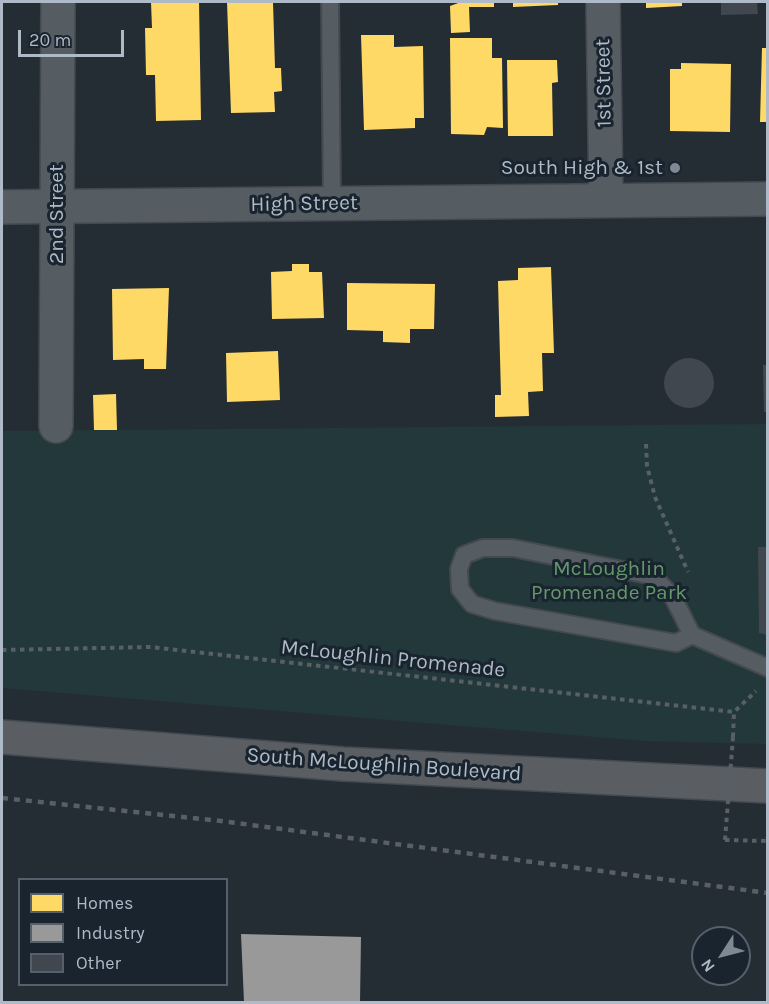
<!DOCTYPE html>
<html>
<head>
<meta charset="utf-8">
<style>
	body { margin:0 }
	#map { position:relative; width:769px; height:1004px; overflow:hidden; background:#252d34; font-family:Karla,sans-serif }
	canvas { display:block }
	.frame { position:absolute; inset:0; border:3px solid #aebac7; pointer-events:none }
	.legend { position:absolute; left:18px; top:878px; width:210px; height:108px; box-sizing:border-box; background:#19242f; border:2px solid #55606c; margin:0; padding:8px 10px; list-style:none; font-size:18px; color:#aebac7 }
	.legend li { display:flex; align-items:center; gap:12px; height:30px }
	.legend b { width:30px; border:2px solid #55606c }
	.north { position:absolute; left:691px; top:926px; width:60px; height:60px; box-sizing:border-box; background:#19242f; border:2px solid #55606c; border-radius:50%; rotate:234deg; font-size:16px; font-weight:700; line-height:24px; text-align:center; color:#aebac7 }
	.north::after { content:''; display:block; margin:auto; width:21px; height:27px; background:#7e8994; clip-path:polygon(50% 0,100% 100%,50% 72%,0 100%) }
	.scale { position:absolute; left:18px; top:30px; width:106px; height:27px; box-sizing:border-box; border:3px solid #aebac7; border-top:0; padding-left:8px; font-size:18px; line-height:21px; white-space:nowrap; color:#aebac7; -webkit-text-stroke:4px #19242f; paint-order:stroke }
</style>
</head>
<body>
<div id="map">
<canvas width="769" height="1004"></canvas>
<div class="frame"></div>
<ul class="legend">
<li><b style="height:16px;background:#ffd966"></b>Homes</li>
<li><b style="height:16px;background:#999"></b>Industry</li>
<li><b style="height:16px;background:#40474e"></b>Other</li>
</ul>
<div class="north">N</div>
<div class="scale">20 m</div>
</div>
<script>
const g = document.querySelector('canvas').getContext('2d');
g.lineJoin = 'round';
function fillPath(path, color) { g.fillStyle = color; g.fill(path, 'evenodd'); }
const poly = rows => new Path2D(rows.map(r => 'M' + r).join(''));
function strokePath(path, color, width, dash) { g.strokeStyle = color; g.lineWidth = width; g.lineCap = dash ? 'butt' : 'round'; g.setLineDash(dash || []); g.stroke(path); }
function label(font, color, halo, rows, align = 'center') {
  g.font = font + ' Karla,sans-serif'; g.lineWidth = 6; g.setLineDash([]); g.textBaseline = 'middle'; g.strokeStyle = halo; g.fillStyle = color; for (const [text, x, y, turn = 0] of rows) {
    g.save(); g.translate(x, y); g.rotate((+turn || 0) * Math.PI / 180); g.textAlign = isNaN(turn) ? turn : align; if (halo) g.strokeText(text, 0, 0); g.fillText(text, 0, 0); g.restore();
  }
}
const green = poly([
	[767,424,767,744,644,741,2,688,2,431]
]);
const homes = poly([
	[151,2,199,2,201,120,156,121,155,75,146,75,145,28,152,28],
	[227,2,273,2,275,68,281,68,282,91,274,92,275,112,231,113],
	[461,2,494,2,494,7,469,7,470,32,451,33,450,6],
	[513,2,558,2,558,5,513,7],
	[646,2,682,2,682,6,646,8],
	[361,35,394,35,394,47,423,46,424,118,415,118,415,128,364,130],
	[450,38,492,38,492,58,502,58,503,128,487,127,484,135,451,134],
	[762,48,768,48,768,122,760,122],
	[507,60,557,60,558,82,552,83,553,136,508,136],
	[681,63,731,64,730,132,670,131,670,69,681,69],
	[292,264,309,264,309,272,322,272,324,318,272,319,271,272,292,271],
	[551,267,554,353,542,353,543,391,528,392,529,416,495,417,495,395,501,395,498,281,518,280,518,268],
	[347,283,435,284,434,329,410,329,410,343,383,342,383,331,347,330],
	[169,288,166,369,144,369,144,359,113,360,112,289],
	[278,351,280,400,227,402,226,353],
	[116,394,117,430,94,430,93,395]
]);
const industry = poly([
	[241,934,361,937,360,1002,244,1002]
]);
const building = poly([
	[721,2,757,2,758,14,721,15],
	'664 383a25 25 0 1 1 50 0a25 25 0 1 1-50 0Z',
	[763,365,768,365,768,412,764,412],
	[758,547,768,547,768,635,759,633]
]);
const path = poly([
	[646,444,647,466,655,497,688,572],
	[2,650,151,647,734,712,756,691],
	[733,737,734,712],
	[725,840,768,841]
]);
const service = poly([
	[330,2,332,204],
	[692,635,676,643,495,611,472,604,460,589,459,569,464,555,483,548,513,548,653,576,673,597,692,635,768,668]
]);
const minor = poly([
	[603,2,606,200],
	[56,426,58,2]
]);
const tertiary = poly([
	[2,207,768,199]
]);
const trunk = poly([
	[2,737,343,764,768,786]
]);
const rail = poly([
	[2,798,221,821,768,893]
]);
const pathBridge = poly([
	[725,840,733,737]
]);
const markers = [
	[675,168,6,"#7e8994"]
];
const streetNames = [
	["1st Street",604,83,-91],
	["High Street",304,204,-1],
	["2nd Street",57,214,-90],
	["McLoughlin Promenade",393,659,6],
	["South McLoughlin Boulevard",384,765,4]
];
const poiNames = [
	["South High & 1st",663,168]
];
const parkNames = [
	["McLoughlin",609,569],
	["Promenade Park",609,593]
];
fillPath(green, '#22383a');
fillPath(homes, '#ffd966');
fillPath(industry, '#999');
fillPath(building, '#40474e');
strokePath(service, '#43494f', 20);
strokePath(minor, '#43494f', 36);
strokePath(tertiary, '#43494f', 36);
strokePath(trunk, '#424950', 36);
strokePath(path, '#586066', 4, [4.5, 4.5]);
strokePath(service, '#555c62', 16);
strokePath(minor, '#555c62', 33);
strokePath(tertiary, '#555c62', 33);
strokePath(trunk, '#5a5e62', 33);
strokePath(rail, '#595f66', 4.5, [6, 6]);
strokePath(pathBridge, '#586066', 4, [4.5, 4.5]);
for (const [x, y, r, color] of markers) { const dot = new Path2D(); dot.arc(x, y, r, 0, 2 * Math.PI); g.fillStyle = color; g.fill(dot); strokePath(dot, '#19242f', 2); }
label('21px', '#aebac7', '#19242f', streetNames);
label('21px', '#aebac7', '#19242f', poiNames, 'right');
label('21px', '#63996b', '#19242f', parkNames);
</script>
</body>
</html>
